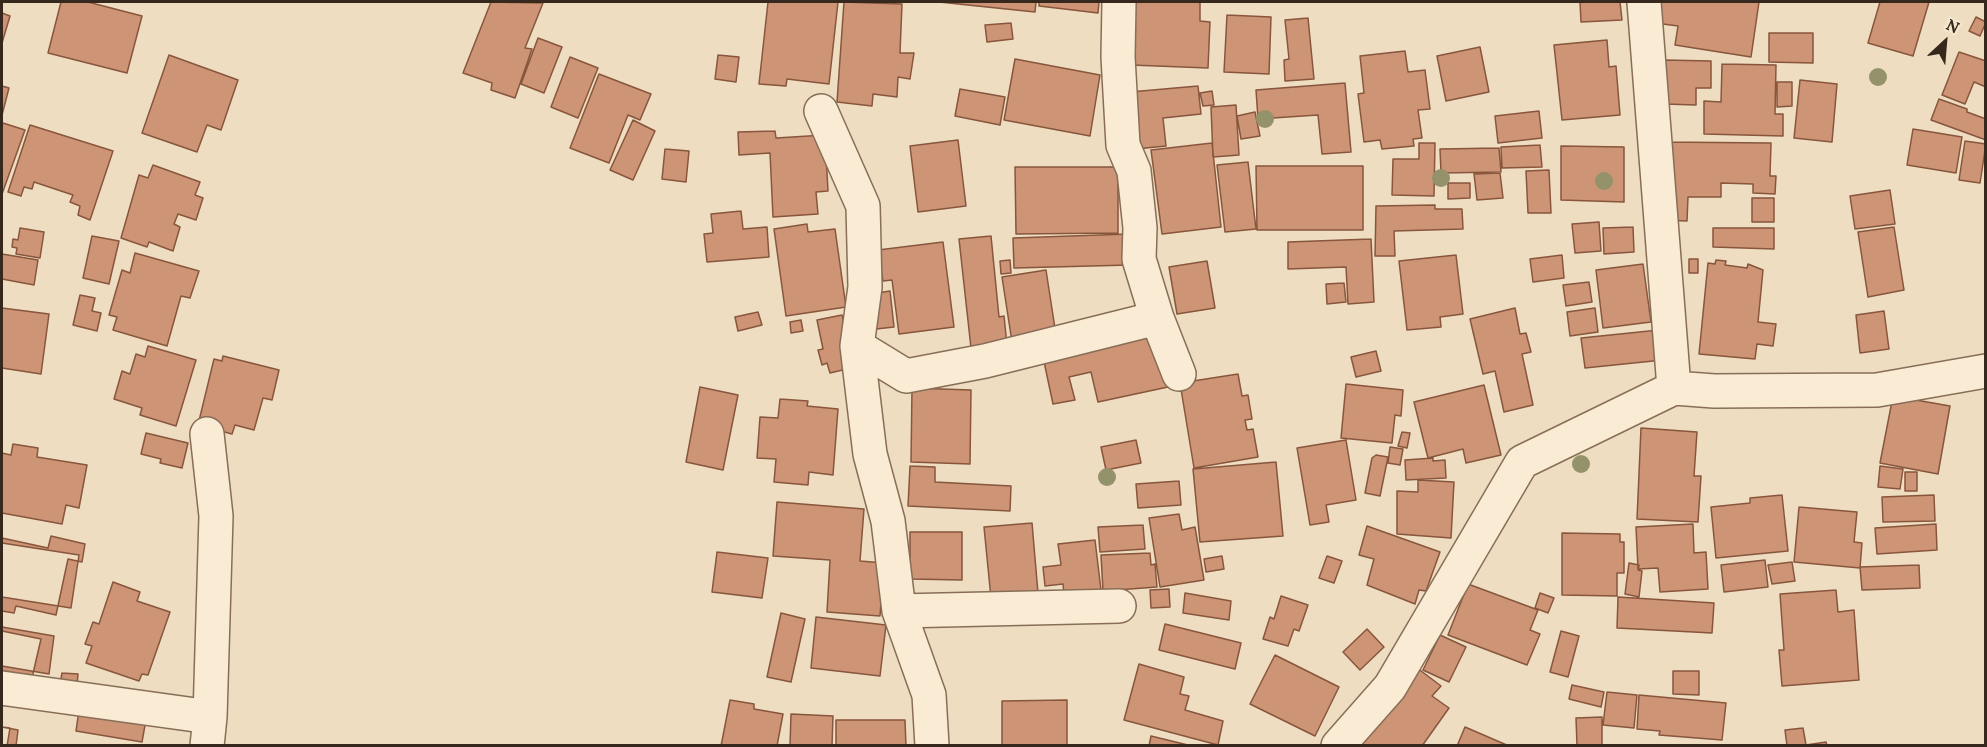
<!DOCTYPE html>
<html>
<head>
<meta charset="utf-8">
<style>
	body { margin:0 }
	#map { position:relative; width:1987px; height:747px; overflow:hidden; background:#eeddc0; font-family:Lora,serif }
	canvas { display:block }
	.frame { position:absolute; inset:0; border:3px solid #37281d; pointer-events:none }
	.north { position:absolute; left:1915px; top:12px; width:60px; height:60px; -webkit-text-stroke:4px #f6e8d0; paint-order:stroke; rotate:26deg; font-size:16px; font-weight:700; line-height:24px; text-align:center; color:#37281d }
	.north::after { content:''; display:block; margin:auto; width:21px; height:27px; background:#37281d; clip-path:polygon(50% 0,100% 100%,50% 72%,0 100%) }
</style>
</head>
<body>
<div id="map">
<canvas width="1987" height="747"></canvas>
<div class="frame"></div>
<div class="north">N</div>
</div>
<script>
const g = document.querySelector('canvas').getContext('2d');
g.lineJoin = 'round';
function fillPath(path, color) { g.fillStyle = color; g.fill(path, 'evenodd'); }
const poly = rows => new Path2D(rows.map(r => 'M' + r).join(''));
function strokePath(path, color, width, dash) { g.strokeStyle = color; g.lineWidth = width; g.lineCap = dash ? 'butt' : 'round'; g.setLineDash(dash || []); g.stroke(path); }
const building = poly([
	[61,2,88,2,142,16,127,73,48,53,61,2],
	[491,2,543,3,525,48,532,49,515,98,491,90,492,83,463,73,491,2],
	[768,2,838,2,829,84,787,79,786,86,759,84,768,2],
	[844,2,902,4,900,53,914,53,910,79,898,77,897,97,873,94,872,106,837,102,844,2],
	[939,2,1036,2,1035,12,939,2],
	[1039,2,1099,2,1098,13,1039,6,1039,2],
	[1133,2,1200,2,1200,21,1210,22,1208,68,1131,65,1133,2],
	[1580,2,1620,2,1622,20,1581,22,1580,2],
	[1651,2,1759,2,1751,57,1675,45,1678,26,1648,22,1651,2],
	[1880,2,1929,2,1913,56,1868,43,1880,2],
	[2,13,10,16,2,43,2,13],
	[1227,15,1271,17,1269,74,1224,72,1227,15],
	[1976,17,1986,22,1980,36,1969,31,1976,17],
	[1308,18,1314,79,1285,81,1284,60,1289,59,1285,20,1308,18],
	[1011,23,1013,39,987,42,985,25,1011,23],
	[1769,33,1813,33,1813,63,1769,62,1769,33],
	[538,38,562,47,544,93,521,84,538,38],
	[1607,40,1609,67,1616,66,1620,115,1562,120,1554,45,1607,40],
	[1480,47,1489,92,1446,101,1437,56,1480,47],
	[1405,51,1408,72,1425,70,1430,109,1418,110,1422,138,1413,139,1414,146,1382,149,1380,140,1364,142,1358,94,1364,93,1360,56,1405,51],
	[1959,52,1986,61,1986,87,1974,82,1965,104,1942,95,1959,52],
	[169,55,238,80,221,130,207,125,197,152,142,133,169,55],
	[718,55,739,57,736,82,715,79,718,55],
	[570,57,598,68,578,118,551,107,570,57],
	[1015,59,1100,75,1090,136,1004,120,1015,59],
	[1664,60,1711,61,1711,88,1696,88,1696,105,1664,104,1664,60],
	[1722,64,1776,65,1775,114,1783,114,1783,136,1704,134,1704,101,1721,102,1722,64],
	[599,74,651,94,640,120,628,115,609,163,570,148,599,74],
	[1800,80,1837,84,1832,142,1794,138,1800,80],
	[1777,82,1792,82,1792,106,1777,107,1777,82],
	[1345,83,1351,152,1322,154,1318,115,1258,119,1256,90,1345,83],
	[2,86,9,88,2,115,2,86],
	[1198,86,1201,114,1163,118,1166,146,1136,149,1130,92,1198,86],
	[960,89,1005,97,1000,125,955,116,960,89],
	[1212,91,1214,105,1203,106,1200,93,1212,91],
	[1939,99,1967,109,1967,112,1986,119,1986,140,1931,120,1939,99],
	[1236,105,1239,155,1213,157,1211,107,1236,105],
	[1539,111,1542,138,1498,143,1495,116,1539,111],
	[1255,112,1260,136,1241,139,1237,116,1255,112],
	[633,120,655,131,633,180,610,170,633,120],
	[3,123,25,130,2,194,2,126,3,123],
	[30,125,113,151,90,220,78,215,80,206,70,202,73,195,34,182,32,189,24,187,21,196,8,192,30,125],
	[1913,129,1962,137,1956,173,1907,165,1913,129],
	[775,131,776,138,825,135,828,191,816,192,818,214,773,217,770,153,739,155,738,132,775,131],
	[958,140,966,206,918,212,910,146,958,140],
	[1965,141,1986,144,1980,183,1959,180,1965,141],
	[1663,142,1771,143,1770,176,1776,176,1775,194,1753,193,1753,184,1721,183,1721,197,1688,197,1687,221,1662,220,1663,142],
	[1212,143,1221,227,1162,234,1151,150,1212,143],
	[1419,143,1435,143,1434,196,1392,195,1393,159,1419,159,1419,143],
	[1540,145,1542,167,1502,168,1501,147,1540,145],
	[1561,146,1624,147,1624,202,1561,200,1561,146],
	[1499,148,1501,172,1441,173,1440,149,1499,148],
	[665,149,689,151,686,182,662,179,665,149],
	[1248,162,1256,229,1225,232,1217,165,1248,162],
	[153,165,200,182,195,195,203,198,196,220,178,214,174,224,180,227,173,251,149,242,147,247,121,238,139,175,148,178,153,165],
	[1256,166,1363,166,1363,230,1257,230,1256,166],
	[1015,167,1118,167,1118,233,1016,234,1015,167],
	[1549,170,1551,213,1528,213,1526,171,1549,170],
	[1500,173,1503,198,1477,200,1474,174,1500,173],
	[1448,183,1470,183,1470,198,1448,199,1448,183],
	[1890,190,1895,224,1855,229,1850,196,1890,190],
	[1752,198,1774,198,1774,222,1752,222,1752,198],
	[1435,205,1435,209,1462,209,1463,229,1394,231,1395,256,1375,256,1376,206,1435,205],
	[741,211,743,229,767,227,769,257,707,262,704,234,713,233,711,214,741,211],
	[1599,222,1601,251,1575,253,1572,224,1599,222],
	[807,224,808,232,835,229,846,307,786,316,774,229,807,224],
	[1633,227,1634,252,1604,254,1603,228,1633,227],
	[1894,227,1904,290,1868,297,1858,232,1894,227],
	[20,228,44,232,40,258,16,254,17,248,12,247,13,239,18,240,20,228],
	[1713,228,1774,228,1774,249,1713,247,1713,228],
	[1129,234,1130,265,1014,268,1013,238,1129,234],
	[92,236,119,241,109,284,83,278,92,236],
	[991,236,999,317,1004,316,1007,345,971,348,959,239,991,236],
	[1371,239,1374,302,1348,304,1346,267,1288,269,1288,242,1371,239],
	[943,242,954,327,899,334,892,280,883,281,878,250,943,242],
	[135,253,199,271,190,298,181,296,167,346,113,330,117,317,109,315,122,270,130,273,135,253],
	[2,254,38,260,34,285,2,279,2,254],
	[1456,255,1463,314,1440,317,1441,327,1407,330,1399,261,1456,255],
	[1562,255,1564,278,1533,282,1530,259,1562,255],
	[1689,259,1698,259,1698,273,1689,273,1689,259],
	[1010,260,1011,273,1001,274,1000,261,1010,260],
	[1716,260,1726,261,1725,265,1747,268,1748,264,1763,270,1758,322,1776,324,1773,346,1757,344,1755,359,1699,354,1708,263,1715,264,1716,260],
	[1207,261,1215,308,1177,314,1169,267,1207,261],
	[1643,264,1651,322,1603,328,1596,270,1643,264],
	[1046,270,1056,335,1012,342,1002,277,1046,270],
	[1589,282,1592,302,1566,306,1563,285,1589,282],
	[1344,283,1346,302,1327,304,1326,284,1344,283],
	[890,291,894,327,876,329,871,294,890,291],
	[80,295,95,298,92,311,101,313,97,331,73,325,80,295],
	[2,308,49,314,41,374,2,368,2,308],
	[1515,308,1520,334,1526,333,1531,352,1522,354,1533,405,1504,412,1495,371,1483,374,1470,319,1515,308],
	[1595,308,1598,332,1570,336,1567,312,1595,308],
	[1884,311,1889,349,1860,353,1856,315,1884,311],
	[758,312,762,325,738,331,735,317,758,312],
	[842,315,855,367,830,373,827,363,822,365,818,350,823,349,817,320,842,315],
	[801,320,803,331,791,333,790,322,801,320],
	[1659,330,1663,360,1585,368,1581,338,1659,330],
	[1155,331,1168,387,1098,402,1091,372,1069,377,1075,400,1053,404,1043,357,1155,331],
	[148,346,196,360,176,426,140,415,142,408,114,399,122,371,130,374,136,354,145,357,148,346],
	[1376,351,1381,371,1356,377,1351,357,1376,351],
	[223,356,279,370,272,400,263,398,254,430,235,425,232,434,198,425,214,359,222,361,223,356],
	[1238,374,1242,396,1248,395,1252,419,1245,420,1247,430,1253,429,1258,457,1194,468,1180,383,1238,374],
	[1346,384,1403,390,1401,416,1395,415,1392,443,1341,438,1346,384],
	[1484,385,1501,455,1466,463,1463,449,1428,458,1414,402,1484,385],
	[700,387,738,395,723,470,686,462,700,387],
	[912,388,971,390,970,464,911,462,912,388],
	[1893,396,1950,406,1938,474,1880,463,1893,396],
	[780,399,808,401,807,406,838,409,833,475,809,472,808,485,774,482,776,459,757,458,760,417,778,418,780,399],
	[1641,428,1697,432,1694,476,1701,476,1698,522,1637,519,1641,428],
	[1402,432,1410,433,1407,448,1398,446,1402,432],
	[146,433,188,443,182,468,160,463,161,459,141,454,146,433],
	[1136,440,1141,463,1106,470,1101,447,1136,440],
	[1346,440,1356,500,1326,505,1329,522,1310,525,1297,448,1346,440],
	[13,444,38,448,37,457,87,465,79,508,66,505,62,524,2,513,2,453,11,455,13,444],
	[1390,447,1403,449,1400,465,1388,463,1390,447],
	[1376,455,1388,457,1380,496,1365,493,1372,458,1376,455],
	[1433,458,1433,461,1445,460,1446,478,1406,480,1405,460,1433,458],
	[1276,462,1283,536,1200,542,1193,469,1276,462],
	[910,466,935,467,935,482,1011,486,1010,511,908,506,910,466],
	[1880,466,1903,469,1900,489,1878,487,1880,466],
	[1905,472,1917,472,1917,491,1905,491,1905,472],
	[1418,480,1454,482,1451,538,1397,534,1397,491,1418,492,1418,480],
	[1179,481,1181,505,1138,508,1136,484,1179,481],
	[1782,495,1788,551,1716,558,1711,507,1750,503,1750,498,1782,495],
	[1934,495,1935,521,1883,522,1882,497,1934,495],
	[777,502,864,509,860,561,884,563,880,616,827,612,830,560,773,556,777,502],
	[1799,507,1857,512,1854,542,1862,543,1860,568,1794,562,1799,507],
	[1179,514,1182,530,1195,527,1204,580,1160,587,1149,518,1179,514],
	[1032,523,1038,593,991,598,984,527,1032,523],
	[1693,524,1694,553,1706,552,1708,589,1660,592,1658,568,1638,569,1636,527,1693,524],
	[1936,524,1937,550,1877,554,1875,528,1936,524],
	[1143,525,1145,549,1100,552,1098,527,1143,525],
	[1367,526,1440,552,1426,591,1419,590,1415,604,1367,585,1374,559,1359,555,1367,526],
	[910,532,962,532,962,580,910,579,910,532],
	[1562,533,1620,534,1620,542,1624,542,1624,573,1617,573,1617,596,1562,595,1562,533],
	[51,536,85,544,82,562,68,559,56,615,16,606,14,613,2,611,2,538,48,548,51,536],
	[1095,540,1101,590,1064,594,1063,584,1045,586,1043,567,1061,565,1058,544,1095,540],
	[2,543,79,555,71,608,2,597,2,543],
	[717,552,768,558,762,598,712,592,717,552],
	[1150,553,1151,565,1155,564,1157,587,1103,591,1101,555,1150,553],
	[1222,556,1224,569,1206,572,1204,559,1222,556],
	[1327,556,1342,561,1334,583,1319,578,1327,556],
	[1765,560,1768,587,1724,592,1721,565,1765,560],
	[1792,562,1795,581,1772,584,1768,565,1792,562],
	[1629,563,1639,565,1638,570,1642,571,1639,597,1625,594,1629,563],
	[1919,565,1920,588,1862,590,1860,567,1919,565],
	[113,582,140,592,137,601,170,612,148,675,142,674,139,681,86,663,92,646,85,644,93,622,99,624,113,582],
	[1468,584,1538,610,1530,630,1540,634,1527,665,1448,635,1468,584],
	[1169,589,1170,607,1151,608,1150,590,1169,589],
	[1836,590,1838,612,1854,610,1859,680,1782,686,1779,650,1784,650,1780,594,1836,590],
	[1185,593,1231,601,1229,620,1183,613,1185,593],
	[1540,593,1554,598,1548,613,1535,608,1540,593],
	[1281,596,1308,605,1299,631,1294,629,1288,646,1263,639,1270,617,1274,619,1281,596],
	[1618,597,1714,603,1712,633,1617,628,1618,597],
	[781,613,805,619,791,682,767,677,781,613],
	[816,617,886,625,880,676,811,668,816,617],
	[1165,624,1241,643,1235,669,1159,650,1165,624],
	[2,627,54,636,49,674,2,666,2,627],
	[1367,629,1384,647,1360,670,1343,652,1367,629],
	[2,631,41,639,31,682,2,675,2,631],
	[1561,631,1579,636,1568,677,1550,672,1561,631],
	[1440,635,1466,647,1449,682,1423,670,1440,635],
	[1275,655,1339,687,1315,736,1250,704,1275,655],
	[1139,664,1184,677,1180,694,1189,696,1185,710,1223,721,1218,745,1124,720,1139,664],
	[1412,664,1441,686,1432,696,1449,708,1422,746,1360,746,1412,664],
	[1673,671,1699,671,1699,695,1673,694,1673,671],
	[62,673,78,674,77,685,60,684,62,673],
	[1572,685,1604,692,1601,707,1569,699,1572,685],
	[1607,692,1637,695,1634,728,1603,725,1607,692],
	[1639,695,1726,703,1722,740,1659,735,1660,731,1637,729,1639,695],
	[730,700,754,704,754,709,783,714,777,746,721,746,730,700],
	[1067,700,1067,746,1002,746,1002,701,1067,700],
	[80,703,147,714,142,742,76,731,80,703],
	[791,714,833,716,832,746,790,746,791,714],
	[1602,717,1602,746,1577,746,1576,718,1602,717],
	[836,720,905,720,906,746,836,746,836,720],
	[2,727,10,728,7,746,2,746,2,727],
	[2,727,18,730,16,746,2,746,2,727],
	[1465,727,1509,746,1457,746,1465,727],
	[1803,728,1806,745,1826,742,1827,746,1787,746,1785,730,1803,728],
	[1151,736,1192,746,1149,746,1151,736]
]);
const minor = poly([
	[1119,2,1118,57,1123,145,1134,171,1140,228,1139,259,1157,318,1179,374],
	[1644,2,1674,388,1714,391,1877,390,1986,371],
	[821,111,863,206,865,287,857,346,870,454,888,521,899,611,929,695,932,746],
	[857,346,906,376,985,361,1157,318],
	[899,611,1119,606],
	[2,688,210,717],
	[207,746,210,717,216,516,207,434],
	[1338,746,1390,687,1522,462,1674,388]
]);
const trees = [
	[1878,77],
	[1265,119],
	[1441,178],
	[1604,181],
	[1581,464],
	[1107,477]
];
fillPath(building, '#cd9475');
strokePath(building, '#87563d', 1.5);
strokePath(minor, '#886e58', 36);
strokePath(minor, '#f9ebd4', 33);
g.fillStyle = '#94926a';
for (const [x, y] of trees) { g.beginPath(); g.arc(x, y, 9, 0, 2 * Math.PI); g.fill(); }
</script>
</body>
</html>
